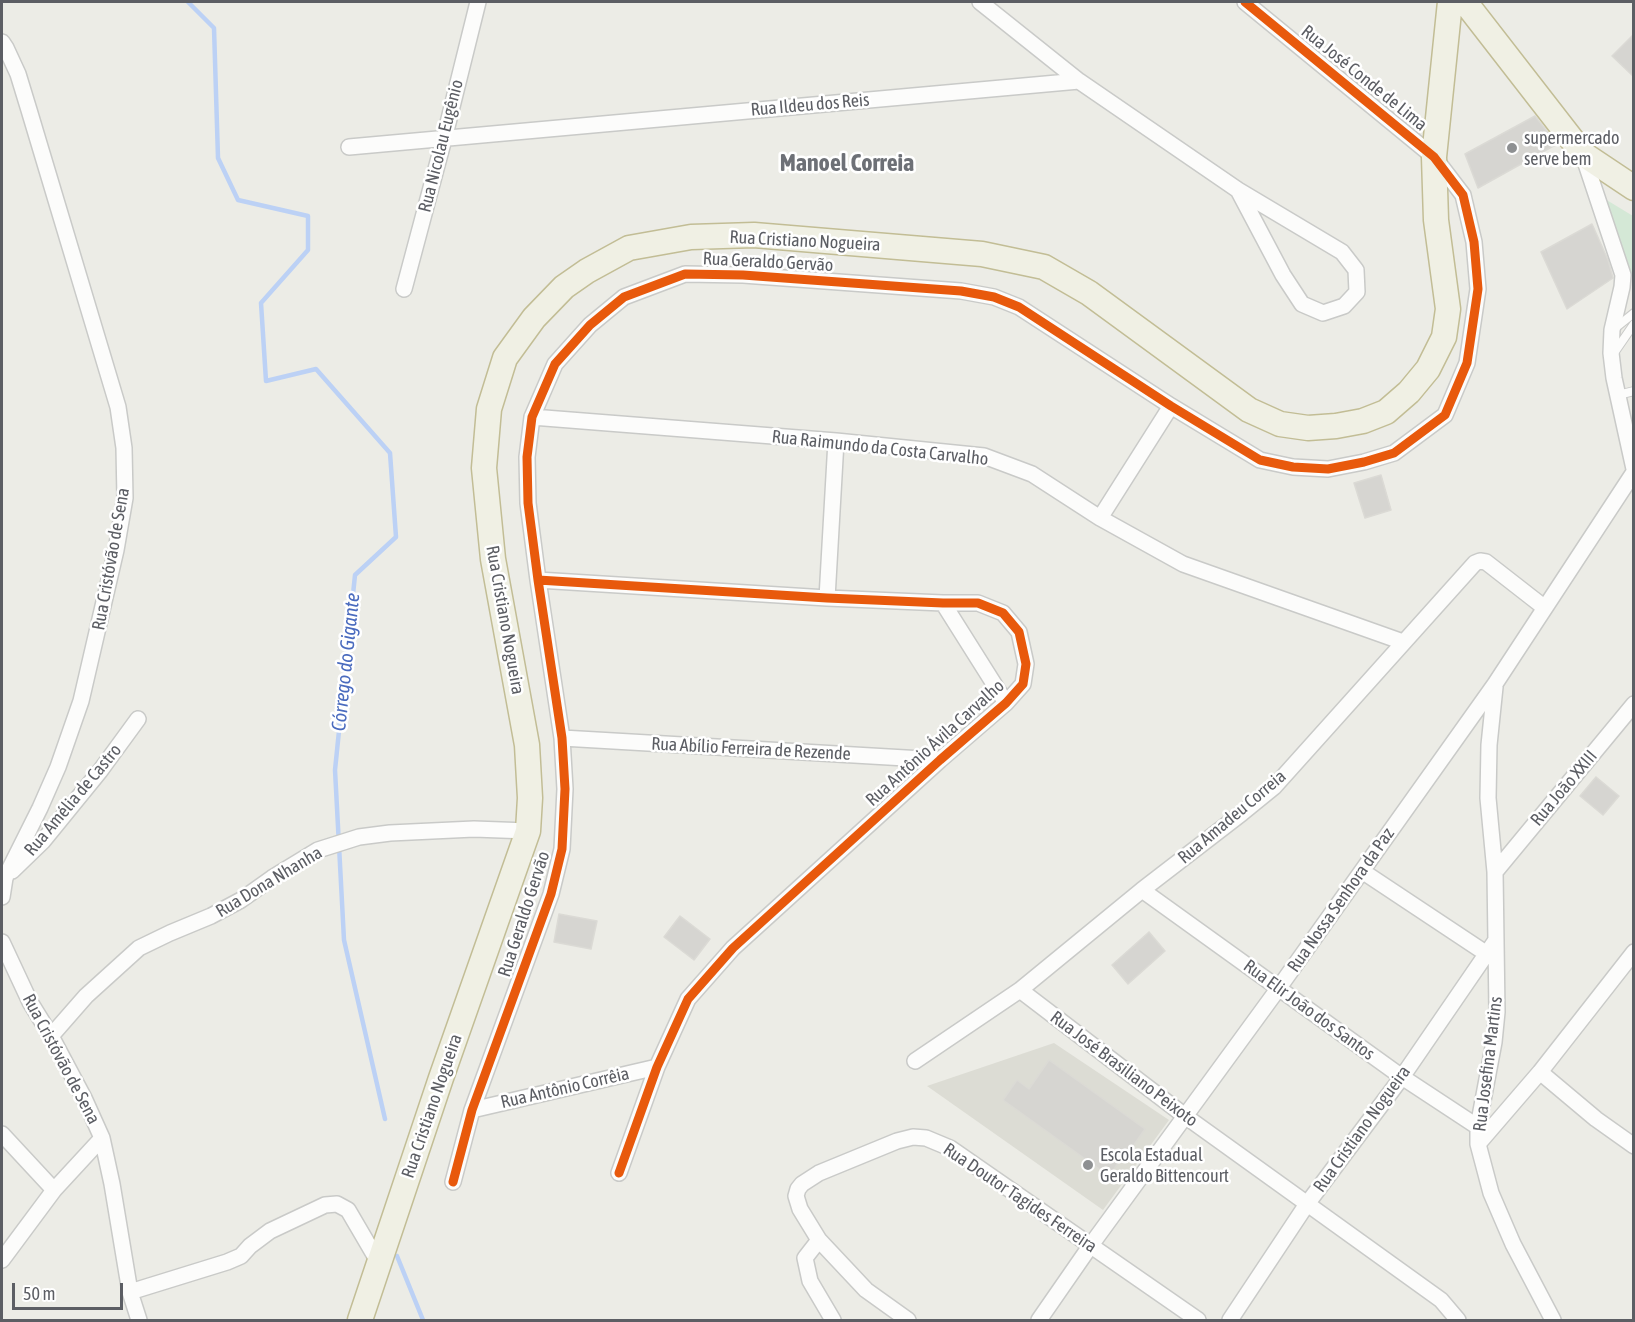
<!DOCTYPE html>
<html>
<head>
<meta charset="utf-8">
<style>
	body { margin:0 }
	#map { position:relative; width:1635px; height:1322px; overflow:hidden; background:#ecece6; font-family:"Asap Condensed",sans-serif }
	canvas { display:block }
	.frame { position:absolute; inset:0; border:3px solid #5c5e64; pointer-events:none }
	.scale { position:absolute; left:12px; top:1283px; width:111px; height:27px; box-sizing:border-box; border:3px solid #5c5e64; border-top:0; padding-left:8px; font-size:18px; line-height:21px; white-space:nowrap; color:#5c5e64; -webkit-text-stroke:4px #fff; paint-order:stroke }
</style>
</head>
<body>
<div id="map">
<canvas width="1635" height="1322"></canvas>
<div class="frame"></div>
<div class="scale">50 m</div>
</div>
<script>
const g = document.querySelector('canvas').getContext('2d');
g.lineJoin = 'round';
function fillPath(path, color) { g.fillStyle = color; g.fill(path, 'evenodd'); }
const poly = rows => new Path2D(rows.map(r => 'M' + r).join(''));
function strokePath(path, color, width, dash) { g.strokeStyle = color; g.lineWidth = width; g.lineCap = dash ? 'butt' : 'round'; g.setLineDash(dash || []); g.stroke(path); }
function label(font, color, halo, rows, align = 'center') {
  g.font = font + ' "Asap Condensed",sans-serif'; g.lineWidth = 5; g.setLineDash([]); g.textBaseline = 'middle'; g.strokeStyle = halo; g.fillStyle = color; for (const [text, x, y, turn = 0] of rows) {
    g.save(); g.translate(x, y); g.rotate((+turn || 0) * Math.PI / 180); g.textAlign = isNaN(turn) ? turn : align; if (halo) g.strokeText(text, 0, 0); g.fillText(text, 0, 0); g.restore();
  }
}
const education = poly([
	[1054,1043,1169,1120,1103,1210,927,1086]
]);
const green = poly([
	[1605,199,1633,216,1633,276,1628,275]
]);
const stream = poly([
	[188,2,214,28,218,158,238,200,308,216,308,250,261,303,266,381,316,369,390,453,396,537,355,575,335,770,344,940,385,1119],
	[397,1256,423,1320]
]);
const building = poly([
	[1634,34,1634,77,1612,56,1634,34],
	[1535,116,1557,144,1478,188,1465,154,1535,116],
	[1592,224,1608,260,1613,278,1567,309,1541,252,1592,224],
	[1381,475,1391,510,1365,518,1354,483,1381,475],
	[1596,777,1619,796,1603,815,1580,796,1596,777],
	[559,914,597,921,591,949,554,942,559,914],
	[680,916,710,939,694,960,664,937,680,916],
	[1149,932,1165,951,1128,984,1112,965,1149,932],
	[1049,1060,1145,1129,1131,1149,1129,1148,1109,1176,1003,1100,1017,1080,1029,1089,1049,1060]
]);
const service = poly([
	[1614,329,1634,313],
	[1614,353,1634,324],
	[1618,395,1634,391]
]);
const minor = poly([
	[980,2,1079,81],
	[2,42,6,48,18,74,29,110,118,407,124,448,125,498,116,550,81,701,58,767,40,808,5,878,2,897],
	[349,147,1079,81,1238,190,1342,252,1356,270,1357,292,1344,306,1323,313,1302,304,1283,275,1238,190],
	[1583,155,1623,275,1622,287,1612,330,1611,353,1614,378,1634,469],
	[404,289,444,139,478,2],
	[532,417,836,441,984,456,1032,474,1100,518,1183,564,1403,642],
	[1100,518,1171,406],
	[538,580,827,598,943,603,978,603,1003,613,1019,632,1026,664,1023,684,1006,703,940,760,733,948,688,999,657,1067,619,1173],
	[827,598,836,441],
	[943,603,1006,703],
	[1495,687,1489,745,1488,798,1495,872,1497,1012,1494,1042,1478,1127,1478,1144,1491,1193,1513,1244,1553,1320],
	[562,738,940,760],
	[12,871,43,841,100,771,138,719],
	[1362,871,1487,954],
	[1495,872,1634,704],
	[1142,890,1402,1077,1478,1127],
	[2,942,30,1002,51,1036,84,1098,102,1138,112,1184,130,1292,139,1320],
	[1020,990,1185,1116,1441,1300,1458,1320],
	[51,1036,86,996,139,948,170,933,211,916,241,900,272,878,318,850,359,837,390,833,474,829,528,831],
	[915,1061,1020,990,1142,890,1242,813,1274,787,1475,563,1480,561,1486,562,1545,608],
	[1540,1072,1596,1119,1634,1146],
	[472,1110,657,1067],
	[2,1134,54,1190],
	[1478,1144,1540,1072,1634,952],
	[453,1182,472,1110,551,894,562,849,565,789,562,738,538,580,528,503,527,457,532,417,555,364,590,325,624,297,685,274,743,275,961,291,994,297,1019,307,1171,406,1260,460,1293,467,1328,469,1364,462,1394,453,1445,415,1467,363,1478,289,1474,242,1463,195,1434,157,1245,2],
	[819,1240,805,1258,810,1281,833,1320],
	[2,1260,54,1190,102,1138],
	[130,1292,227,1262,241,1256,250,1246,270,1231,325,1205,337,1204,348,1210,379,1263],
	[908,1320,866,1290,819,1240,800,1209,796,1196,798,1189,802,1184,819,1173,897,1141,913,1137,926,1138,950,1148,1198,1320],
	[1039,1320,1091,1245,1278,989,1495,684,1634,472],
	[1230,1320,1307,1204,1402,1077,1496,940]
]);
const trunk = poly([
	[1465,2,1583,154,1634,188],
	[360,1320,441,1078,528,831,530,798,527,745,493,559,484,468,489,409,505,358,534,318,564,287,587,271,629,248,691,237,754,235,982,254,1044,267,1089,293,1249,410,1280,424,1308,428,1336,426,1363,421,1386,412,1409,392,1428,369,1444,337,1448,309,1436,220,1434,157,1450,2]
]);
const cycleway = poly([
	[538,580,827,598,943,603,978,603,1003,613,1019,632,1026,664,1023,684,1006,703,940,760,733,948,688,999,657,1067,619,1173],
	[453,1182,472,1110,551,894,562,849,565,789,562,738,538,580,528,503,527,457,532,417,555,364,590,325,624,297,685,274,743,275,961,291,994,297,1019,307,1171,406,1260,460,1293,467,1328,469,1364,462,1394,453,1445,415,1467,363,1478,289,1474,242,1463,195,1434,157,1245,2]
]);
const markers = [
	[1512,148,6,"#8e9092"],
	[1088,1165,6,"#8e9092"]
];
const streetNames = [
	["Rua José Conde de Lima",1364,78,39],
	["Rua Ildeu dos Reis",810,105,-5],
	["Rua Nicolau Eugênio",441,146,-76],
	["Rua Cristiano Nogueira",805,241,3],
	["Rua Geraldo Gervão",768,262,3],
	["Rua Raimundo da Costa Carvalho",880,448,6],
	["Rua Cristóvão de Sena",111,559,-80],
	["Rua Cristiano Nogueira",505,620,80],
	["Rua Antônio Ávila Carvalho",935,743,-42],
	["Rua Abílio Ferreira de Rezende",751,749,3],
	["Rua João XXIII",1564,788,-50],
	["Rua Amélia de Castro",73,800,-50],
	["Rua Amadeu Correia",1232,817,-40],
	["Rua Dona Nhanha",269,882,-31],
	["Rua Nossa Senhora da Paz",1341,900,-55],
	["Rua Geraldo Gervão",524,914,-72],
	["Rua Elir João dos Santos",1309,1010,36],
	["Rua Cristóvão de Sena",61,1059,62],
	["Rua Josefina Martins",1488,1064,-83],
	["Rua José Brasiliano Peixoto",1124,1069,37],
	["Rua Antônio Corrêia",565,1088,-13],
	["Rua Cristiano Nogueira",432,1106,-71],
	["Rua Cristiano Nogueira",1362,1129,-54],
	["Rua Doutor Tagides Ferreira",1020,1198,34]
];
const poiNames = [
	["supermercado",1524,138],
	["serve bem",1524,159],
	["Escola Estadual",1100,1155],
	["Geraldo Bittencourt",1100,1176]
];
const waterNames = [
	["Córrego do Gigante",346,662,-84]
];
const districtNames = [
	["Manoel Correia",847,163]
];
fillPath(education, '#dcdcd4');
fillPath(green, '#d4e8d6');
strokePath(stream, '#bcd1f5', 4.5);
fillPath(building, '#d6d5d1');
strokePath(building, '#dbdad5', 1.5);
strokePath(service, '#c9cac8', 10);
strokePath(minor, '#c9cac8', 18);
strokePath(trunk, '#c2bd95', 27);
strokePath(service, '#fcfcfb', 8);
strokePath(minor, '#fcfcfb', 15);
strokePath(trunk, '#f0f0e4', 24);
strokePath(cycleway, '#e8590c', 9);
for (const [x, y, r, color] of markers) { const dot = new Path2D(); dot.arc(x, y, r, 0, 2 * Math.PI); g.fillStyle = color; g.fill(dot); strokePath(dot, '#fff', 2); }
label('18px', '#5c5e64', '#fff', streetNames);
label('18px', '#5c5e64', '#fff', poiNames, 'left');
label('italic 20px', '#4a6bbe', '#fff', waterNames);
label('bold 24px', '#6d7076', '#fff', districtNames);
</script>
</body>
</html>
